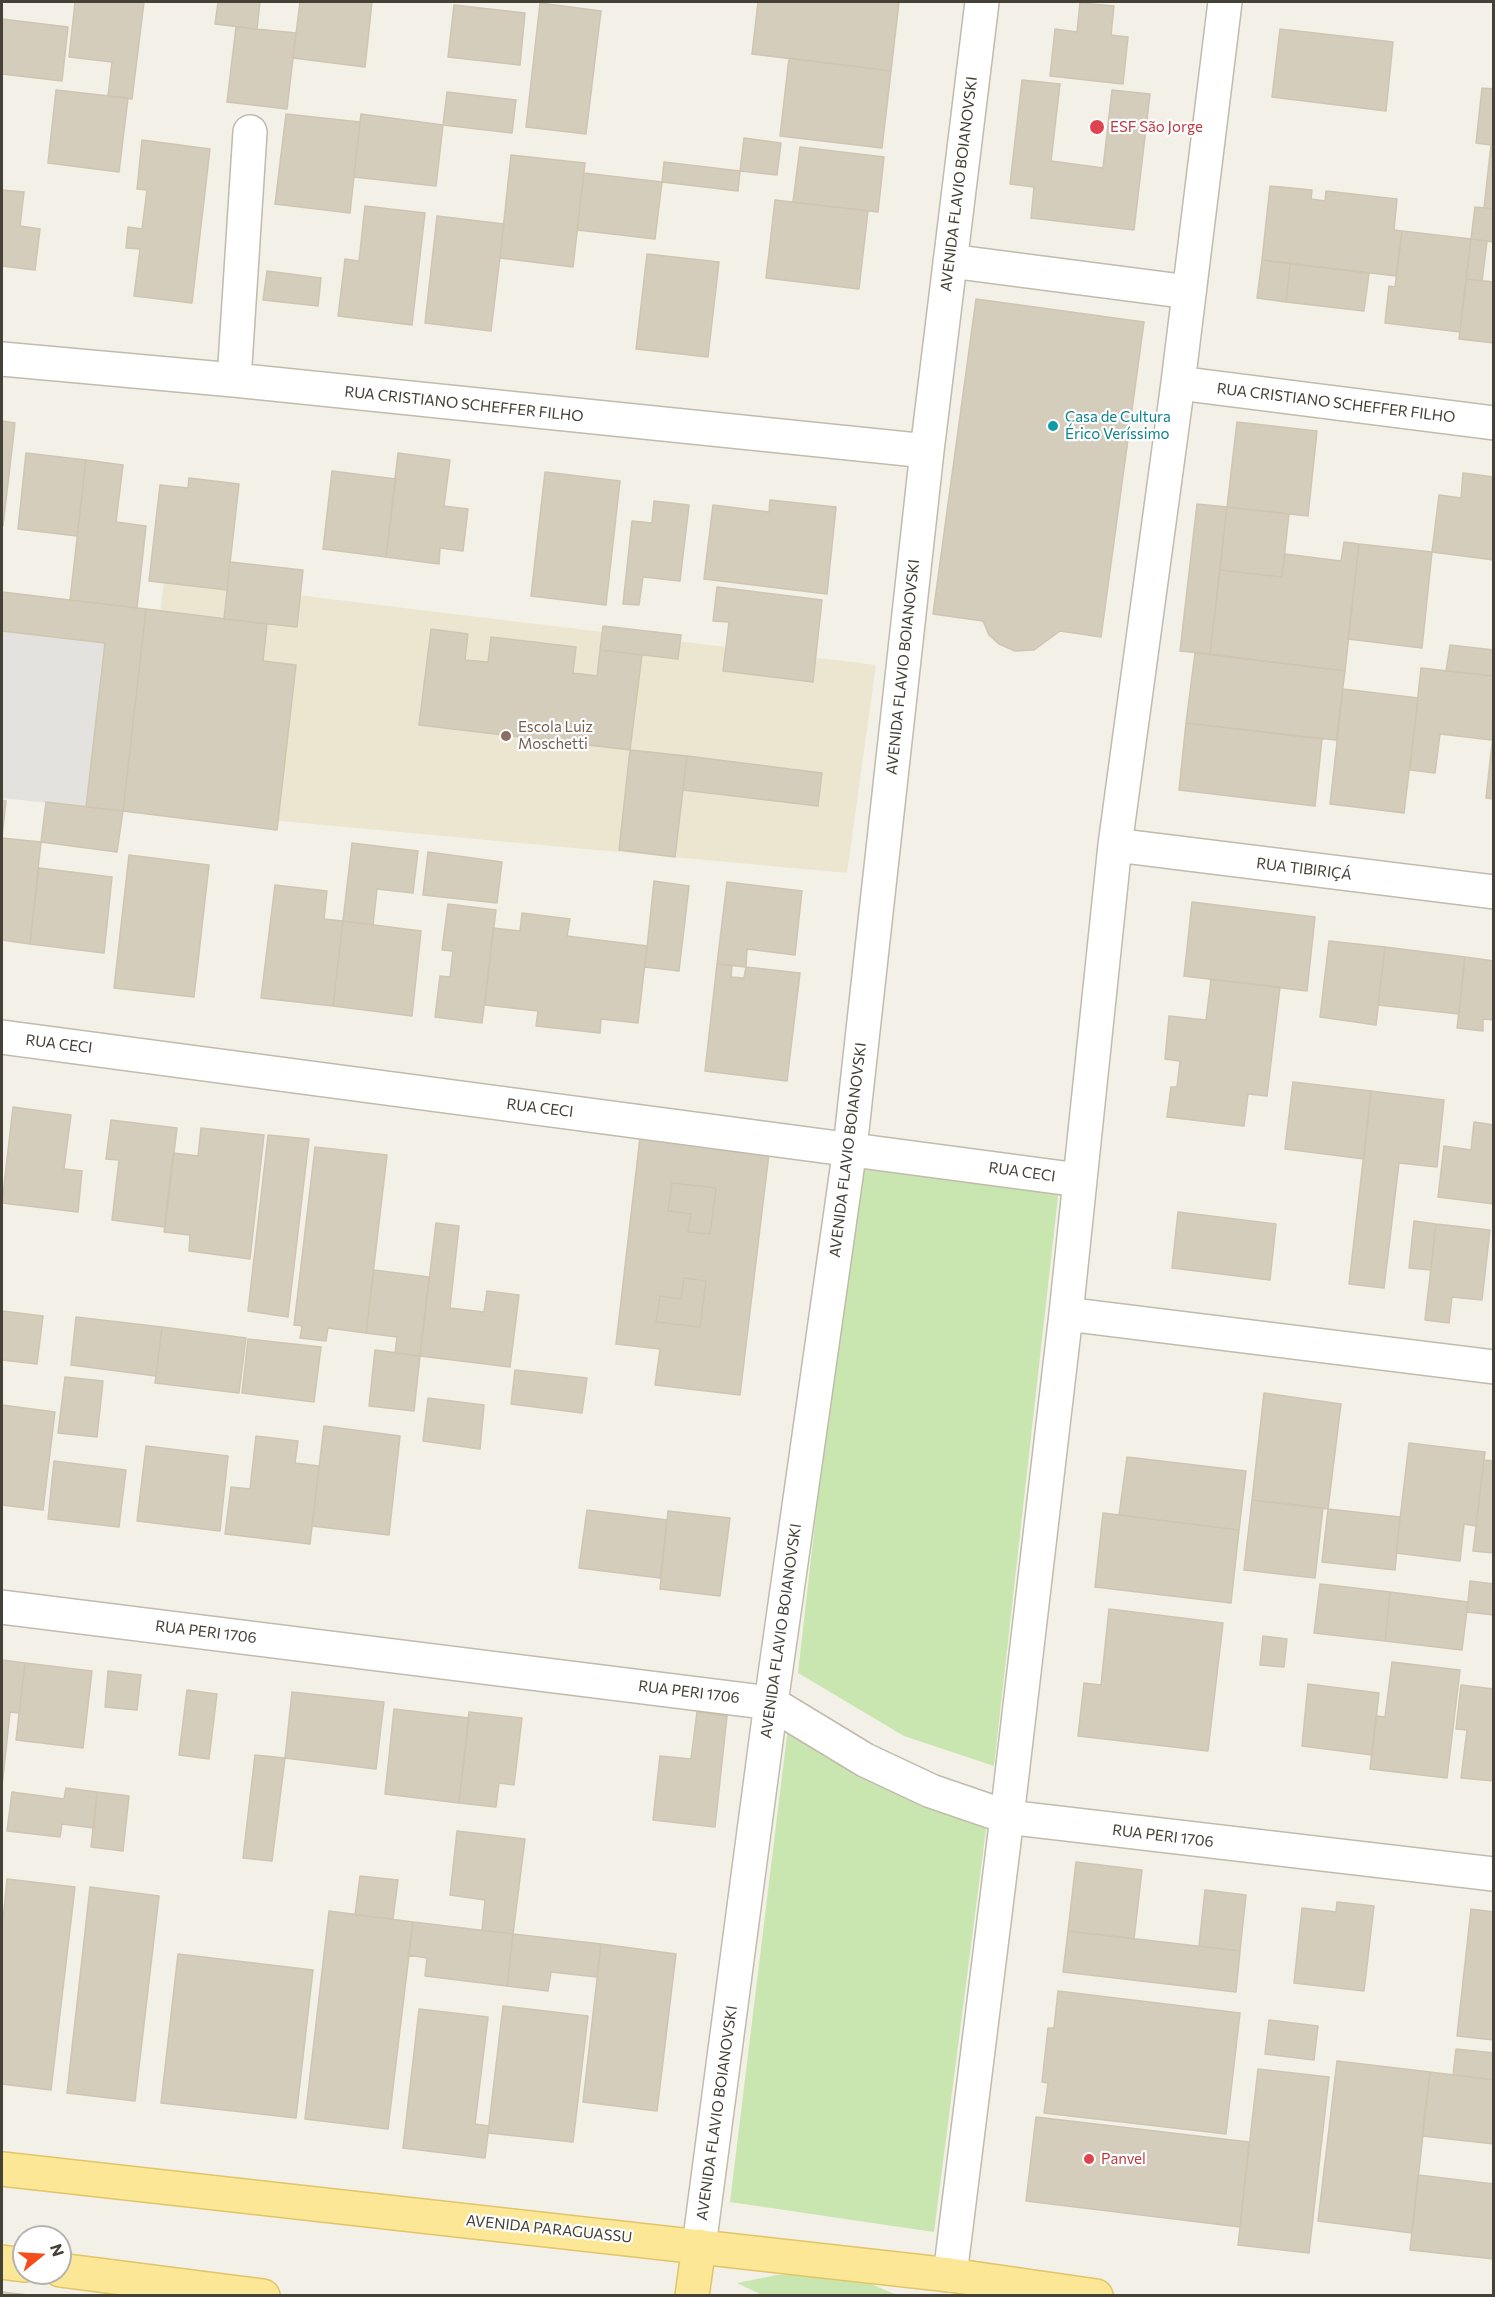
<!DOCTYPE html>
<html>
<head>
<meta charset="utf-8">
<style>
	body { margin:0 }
	#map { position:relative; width:1495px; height:2297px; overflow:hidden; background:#f3f0e7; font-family:Commissioner,sans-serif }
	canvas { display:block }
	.frame { position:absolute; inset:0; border:3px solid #464136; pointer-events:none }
	.north { position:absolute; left:12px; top:2225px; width:60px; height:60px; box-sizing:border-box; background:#fff; border:2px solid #b5b3af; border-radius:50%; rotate:72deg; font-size:16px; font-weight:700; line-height:24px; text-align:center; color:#464136 }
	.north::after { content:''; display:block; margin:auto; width:21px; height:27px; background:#f54d1c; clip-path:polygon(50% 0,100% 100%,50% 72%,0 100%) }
</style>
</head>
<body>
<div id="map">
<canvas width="1495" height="2297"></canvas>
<div class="frame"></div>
<div class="north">N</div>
</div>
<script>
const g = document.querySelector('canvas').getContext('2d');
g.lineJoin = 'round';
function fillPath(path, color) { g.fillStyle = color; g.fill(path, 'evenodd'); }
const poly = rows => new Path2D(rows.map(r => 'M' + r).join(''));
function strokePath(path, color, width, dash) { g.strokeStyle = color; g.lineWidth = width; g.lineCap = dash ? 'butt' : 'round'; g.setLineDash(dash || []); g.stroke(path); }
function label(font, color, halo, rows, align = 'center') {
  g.font = font + ' Commissioner,sans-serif'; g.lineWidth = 4.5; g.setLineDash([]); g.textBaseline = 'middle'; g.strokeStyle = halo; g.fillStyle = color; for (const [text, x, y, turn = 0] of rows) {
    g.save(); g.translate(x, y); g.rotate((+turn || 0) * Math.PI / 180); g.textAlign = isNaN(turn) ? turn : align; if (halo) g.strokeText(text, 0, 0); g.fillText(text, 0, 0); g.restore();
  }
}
const education = poly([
	[164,579,876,665,847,873,139,808]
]);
const green = poly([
	[856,1160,1059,1188,994,1766,904,1736,798,1673],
	[788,1727,988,1814,934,2232,730,2202],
	[808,2273,864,2281,897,2295,762,2295,737,2283,777,2275]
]);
const parking = poly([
	[2,631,105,643,86,807,2,798]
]);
const building = poly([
	[75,2,144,2,132,99,108,96,112,62,69,57,75,2],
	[218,2,260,2,257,29,215,24,218,2],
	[300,2,372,2,365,67,293,58,300,2],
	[758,2,899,2,891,71,752,54,758,2],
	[540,3,601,11,586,134,526,127,540,3],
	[1080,3,1114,6,1111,35,1128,37,1123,84,1050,76,1055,29,1077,32,1080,3],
	[454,5,525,13,520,65,448,57,454,5],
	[2,19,68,27,62,81,2,74,2,19],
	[236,27,296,33,287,109,227,102,236,27],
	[1280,29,1393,42,1386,111,1272,97,1280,29],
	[789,58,891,71,882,148,780,136,789,58],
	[1022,80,1060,84,1051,161,1103,168,1112,90,1150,94,1134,230,1031,218,1034,187,1010,184,1022,80],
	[1482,88,1494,89,1494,209,1484,208,1491,145,1476,143,1482,88],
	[56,90,128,98,119,172,48,163,56,90],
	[447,92,516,100,512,133,443,125,447,92],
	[286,114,360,122,350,213,275,204,286,114],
	[361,114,443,125,436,186,354,177,361,114],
	[744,138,781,143,777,175,740,171,744,138],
	[142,140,210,149,192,303,134,296,140,249,126,248,128,227,142,229,147,190,137,189,142,140],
	[800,147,884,157,878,212,793,202,800,147],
	[511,155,585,163,573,267,500,258,511,155],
	[664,162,740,171,738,191,662,182,664,162],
	[584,173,662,182,655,239,577,230,584,173],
	[1270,186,1312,190,1311,199,1325,201,1326,191,1397,199,1394,230,1402,231,1396,276,1262,260,1270,186],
	[2,190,24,192,20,226,40,229,35,270,2,266,2,190],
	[775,200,868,211,859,289,766,278,775,200],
	[365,206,425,213,412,325,338,316,345,259,359,261,365,206],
	[1475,207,1494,209,1494,242,1471,239,1475,207],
	[437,216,504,224,491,331,425,323,437,216],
	[1402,231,1471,239,1460,332,1385,323,1389,286,1395,287,1402,231],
	[1471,239,1487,241,1482,281,1466,279,1471,239],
	[647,254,719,262,708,357,636,349,647,254],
	[1262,260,1290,264,1286,302,1257,298,1262,260],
	[1290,264,1369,273,1364,311,1286,302,1290,264],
	[267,271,321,278,318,306,263,300,267,271],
	[1466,279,1494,282,1494,343,1459,339,1466,279],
	[976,299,1144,322,1101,637,1060,631,1034,650,1015,651,999,644,989,635,983,621,933,614,976,299],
	[2,421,15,423,3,526,2,526,2,421],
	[1237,422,1317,431,1308,516,1227,507,1237,422],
	[26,453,86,460,77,536,18,529,26,453],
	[398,453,450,460,444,506,468,509,463,551,440,548,439,564,386,557,398,453],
	[86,460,123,465,116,522,146,526,137,608,70,600,86,460],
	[332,471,396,479,386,557,323,549,332,471],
	[545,472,620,481,606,605,531,596,545,472],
	[1463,473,1494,477,1494,560,1432,552,1439,495,1461,498,1463,473],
	[189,478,239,484,227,590,149,581,160,485,188,488,189,478],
	[770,500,836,507,827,594,704,579,713,505,769,512,770,500],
	[654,501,689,505,680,581,643,577,639,605,623,604,632,521,652,523,654,501],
	[1197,504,1227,507,1210,654,1180,651,1197,504],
	[1227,507,1289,514,1282,577,1220,570,1227,507],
	[1344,542,1359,544,1345,671,1210,654,1220,570,1282,577,1285,554,1341,561,1344,542],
	[1359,544,1432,552,1422,648,1348,639,1359,544],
	[230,562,303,570,297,627,224,619,230,562],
	[717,587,822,600,813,682,723,671,729,622,713,621,717,587],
	[2,592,146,609,123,811,86,807,105,643,2,631,2,592],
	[146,609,267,624,263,661,296,665,277,830,123,811,146,609],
	[603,626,681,635,678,659,600,650,603,626],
	[431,629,468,634,465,660,488,662,491,637,576,647,573,673,597,676,600,650,642,655,630,750,419,725,431,629],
	[1450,645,1494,650,1494,676,1446,671,1450,645],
	[1195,653,1345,671,1336,740,1186,723,1195,653],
	[1421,668,1494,676,1492,740,1440,734,1435,773,1410,770,1421,668],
	[1343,689,1418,698,1404,813,1330,804,1343,689],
	[1186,723,1322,739,1315,806,1179,790,1186,723],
	[1494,726,1494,799,1486,798,1494,726],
	[630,750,687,756,675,857,619,850,630,750],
	[687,756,822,773,818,806,683,790,687,756],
	[2,800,6,801,2,838,41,842,30,944,2,940,2,800],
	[46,802,123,811,117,852,41,842,46,802],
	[352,843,418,851,413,893,377,889,373,925,343,921,352,843],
	[428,852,502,862,497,903,423,895,428,852],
	[129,855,209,865,194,997,114,988,129,855],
	[39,868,112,877,104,953,30,944,39,868],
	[654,881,689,886,679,971,645,967,654,881],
	[727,882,802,891,795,955,747,949,746,967,717,964,727,882],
	[275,885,327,891,324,919,343,921,333,1006,261,998,275,885],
	[1192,902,1315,917,1307,991,1184,976,1192,902],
	[448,904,496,910,482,1023,435,1017,440,976,450,977,453,951,442,950,448,904],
	[522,913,570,919,567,936,647,946,638,1023,601,1019,600,1033,536,1026,538,1011,485,1005,493,928,520,931,522,913],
	[343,921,421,931,412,1016,333,1006,343,921],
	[1329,941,1385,947,1376,1025,1320,1017,1329,941],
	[1385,947,1465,957,1459,1014,1378,1005,1385,947],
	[1465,957,1494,961,1494,1020,1483,1019,1483,1031,1457,1028,1465,957],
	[717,964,732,965,731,977,744,978,746,967,800,973,787,1081,705,1071,717,964],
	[1211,979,1280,987,1267,1096,1248,1094,1244,1126,1167,1117,1171,1087,1177,1087,1180,1061,1165,1059,1169,1016,1206,1020,1211,979],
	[1293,1082,1371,1091,1364,1159,1285,1149,1293,1082],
	[1371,1091,1444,1100,1437,1167,1399,1163,1384,1288,1349,1284,1371,1091],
	[13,1107,71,1115,64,1169,82,1171,78,1212,2,1203,13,1107],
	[111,1120,177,1128,165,1227,112,1220,119,1160,106,1159,111,1120],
	[1474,1122,1494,1125,1494,1204,1438,1197,1444,1146,1471,1150,1474,1122],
	[201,1128,264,1135,250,1259,189,1251,190,1235,164,1232,173,1153,198,1156,201,1128],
	[641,1129,770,1145,740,1395,655,1385,660,1349,616,1344,641,1129],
	[672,1183,716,1188,710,1234,688,1232,691,1214,668,1211,672,1183],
	[684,1278,706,1281,700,1327,656,1322,660,1296,681,1299,684,1278],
	[268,1135,309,1139,288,1317,248,1311,268,1135],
	[315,1147,387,1155,366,1333,328,1328,326,1341,300,1338,302,1326,294,1325,315,1147],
	[672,1183,716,1188,710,1234,688,1232,691,1214,668,1211,672,1183],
	[1178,1212,1276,1224,1270,1280,1172,1268,1178,1212],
	[1414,1221,1436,1224,1431,1270,1409,1268,1414,1221],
	[436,1223,459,1226,450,1308,484,1312,487,1291,519,1295,510,1367,420,1356,436,1223],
	[1436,1224,1490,1230,1482,1300,1452,1297,1449,1323,1425,1320,1436,1224],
	[374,1270,429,1277,420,1356,395,1353,397,1337,366,1333,374,1270],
	[684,1278,706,1281,700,1327,656,1322,660,1296,681,1299,684,1278],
	[2,1311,43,1316,37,1364,2,1360,2,1311],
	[76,1317,162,1327,156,1376,71,1365,76,1317],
	[162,1327,246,1338,239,1393,155,1383,162,1327],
	[248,1339,321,1347,314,1402,242,1393,248,1339],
	[375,1350,420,1356,414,1411,369,1406,375,1350],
	[515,1370,587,1378,582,1413,511,1404,515,1370],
	[65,1377,103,1381,97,1437,58,1433,65,1377],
	[1264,1393,1341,1404,1328,1509,1252,1500,1264,1393],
	[428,1398,484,1405,480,1449,423,1441,428,1398],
	[2,1405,55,1412,43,1510,2,1505,2,1405],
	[324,1426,400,1436,389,1535,312,1526,324,1426],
	[256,1436,298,1441,295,1463,319,1466,310,1544,225,1534,231,1487,250,1489,256,1436],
	[1409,1443,1485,1452,1476,1526,1464,1524,1460,1561,1396,1553,1409,1443],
	[146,1446,228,1456,220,1531,137,1521,146,1446],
	[1127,1457,1246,1471,1239,1530,1119,1515,1127,1457],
	[1484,1460,1494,1461,1494,1553,1473,1551,1484,1460],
	[54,1461,126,1470,119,1527,48,1519,54,1461],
	[1252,1500,1323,1508,1315,1578,1244,1570,1252,1500],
	[1328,1509,1400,1517,1395,1570,1322,1562,1328,1509],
	[587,1510,667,1520,660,1578,579,1568,587,1510],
	[668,1511,730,1518,720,1596,660,1589,668,1511],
	[1103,1513,1239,1530,1231,1603,1095,1587,1103,1513],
	[1470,1581,1494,1584,1494,1615,1467,1612,1470,1581],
	[1320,1584,1390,1592,1385,1641,1314,1633,1320,1584],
	[1390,1592,1468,1602,1462,1650,1385,1641,1390,1592],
	[1109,1609,1223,1623,1208,1751,1078,1736,1084,1683,1101,1685,1109,1609],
	[1263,1636,1287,1639,1284,1667,1260,1665,1263,1636],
	[2,1660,25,1663,19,1713,10,1712,2,1787,2,1660],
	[1392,1662,1460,1670,1447,1778,1370,1769,1376,1716,1385,1717,1392,1662],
	[25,1663,92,1671,83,1748,16,1740,25,1663],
	[108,1671,141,1675,137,1710,105,1707,108,1671],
	[1308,1684,1379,1693,1372,1755,1302,1746,1308,1684],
	[1461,1685,1494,1689,1494,1781,1461,1778,1467,1730,1456,1729,1461,1685],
	[187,1690,217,1694,209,1759,179,1755,187,1690],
	[292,1692,384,1702,376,1769,285,1758,292,1692],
	[394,1709,469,1718,459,1803,385,1794,394,1709],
	[469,1712,522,1718,514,1785,499,1783,496,1807,459,1803,469,1712],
	[697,1712,727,1716,715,1827,653,1820,660,1756,691,1759,697,1712],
	[255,1755,285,1758,272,1861,243,1858,255,1755],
	[66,1788,97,1792,94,1828,62,1824,60,1837,7,1831,12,1792,64,1799,66,1788],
	[97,1792,129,1796,123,1851,91,1847,97,1792],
	[457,1831,525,1839,513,1934,482,1930,485,1900,450,1895,457,1831],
	[1076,1862,1142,1870,1134,1939,1068,1931,1076,1862],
	[360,1876,398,1880,393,1919,355,1915,360,1876],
	[7,1879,75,1887,51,2090,2,2084,2,1931,7,1879],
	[90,1887,159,1896,135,2101,67,2093,90,1887],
	[1205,1890,1246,1895,1240,1951,1199,1946,1205,1890],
	[1337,1902,1374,1906,1364,1991,1294,1983,1302,1908,1336,1912,1337,1902],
	[1471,1909,1494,1912,1494,2040,1457,2036,1471,1909],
	[329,1911,413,1922,388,2129,305,2119,329,1911],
	[413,1922,513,1934,507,1986,425,1976,427,1958,408,1955,413,1922],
	[1068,1931,1240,1951,1236,1992,1063,1972,1068,1931],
	[513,1934,601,1944,597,1977,551,1972,548,1991,507,1986,513,1934],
	[601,1944,676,1954,657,2111,583,2102,601,1944],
	[178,1954,313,1970,296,2118,161,2103,178,1954],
	[1058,1991,1240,2013,1226,2134,1044,2113,1048,2083,1042,2082,1048,2028,1054,2028,1058,1991],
	[503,2006,588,2016,573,2142,488,2133,503,2006],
	[419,2009,488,2017,475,2124,489,2126,485,2158,403,2148,419,2009],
	[1269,2020,1318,2026,1314,2060,1265,2054,1269,2020],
	[1456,2049,1494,2053,1494,2080,1453,2075,1456,2049],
	[1337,2061,1430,2072,1412,2233,1318,2221,1337,2061],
	[1258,2069,1329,2077,1309,2253,1238,2245,1258,2069],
	[1430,2072,1494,2080,1494,2144,1422,2136,1430,2072],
	[1036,2117,1249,2142,1240,2227,1026,2201,1036,2117],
	[1418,2175,1494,2184,1494,2259,1410,2250,1418,2175],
	[2,2292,37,2296,2,2296,2,2292]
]);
const minor = poly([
	[950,261,1189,292],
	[2,359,234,380,927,451],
	[234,380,250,132],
	[1178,383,1494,423],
	[1115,845,1494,892],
	[2,1037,1079,1180],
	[1066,1314,1494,1367],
	[2,1607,771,1703,865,1760,931,1791,1007,1817,1494,1874],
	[699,2246,771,1703,850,1148,927,451,982,2],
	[950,2275,1007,1817,1066,1314,1115,845,1178,383,1225,2]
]);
const major = poly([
	[2,2169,950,2275,1096,2296],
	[2,2262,24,2265],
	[60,2270,263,2296],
	[692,2296,699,2246]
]);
const markers = [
	[1097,127,8,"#e0444e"],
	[1053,426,6,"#0f9aa8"],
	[506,736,6,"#8d6e63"],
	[1089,2159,6,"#e0444e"]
];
const healthNames = [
	["ESF São Jorge",1110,127],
	["Panvel",1101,2159]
];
const streetNames = [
	["AVENIDA FLAVIO BOIANOVSKI",959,184,-83],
	["RUA CRISTIANO SCHEFFER FILHO",1336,403,7],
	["RUA CRISTIANO SCHEFFER FILHO",464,404,6],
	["AVENIDA FLAVIO BOIANOVSKI",903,667,-84],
	["RUA TIBIRIÇÁ",1304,869,7],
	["RUA CECI",59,1044,7],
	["RUA CECI",540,1108,7],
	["AVENIDA FLAVIO BOIANOVSKI",848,1150,-83],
	["RUA CECI",1022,1172,8],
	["AVENIDA FLAVIO BOIANOVSKI",781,1631,-82],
	["RUA PERI 1706",206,1632,7],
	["RUA PERI 1706",689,1692,7],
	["RUA PERI 1706",1163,1836,7],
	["AVENIDA FLAVIO BOIANOVSKI",717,2113,-82],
	["AVENIDA PARAGUASSU",549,2229,6]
];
const cultureNames = [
	["Casa de Cultura",1065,417],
	["Érico Veríssimo",1065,434]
];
const educationNames = [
	["Escola Luiz",518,727],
	["Moschetti",518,744]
];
fillPath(education, '#ece6d1');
fillPath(green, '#cae6b0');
fillPath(parking, '#e4e2de');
fillPath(building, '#d4cdbc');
strokePath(building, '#cfc5b0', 1.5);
strokePath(minor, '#c1bbac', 36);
strokePath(major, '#e1c567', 36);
strokePath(minor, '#fff', 33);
strokePath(major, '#fce797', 33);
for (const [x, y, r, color] of markers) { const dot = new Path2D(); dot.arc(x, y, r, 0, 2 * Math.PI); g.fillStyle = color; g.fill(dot); strokePath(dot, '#fff', 2); }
label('15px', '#be3a42', '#fff', healthNames, 'left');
label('15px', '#464136', '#fff', streetNames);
label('15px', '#0d838f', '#fff', cultureNames, 'left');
label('15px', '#785e54', '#fff', educationNames, 'left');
</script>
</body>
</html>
